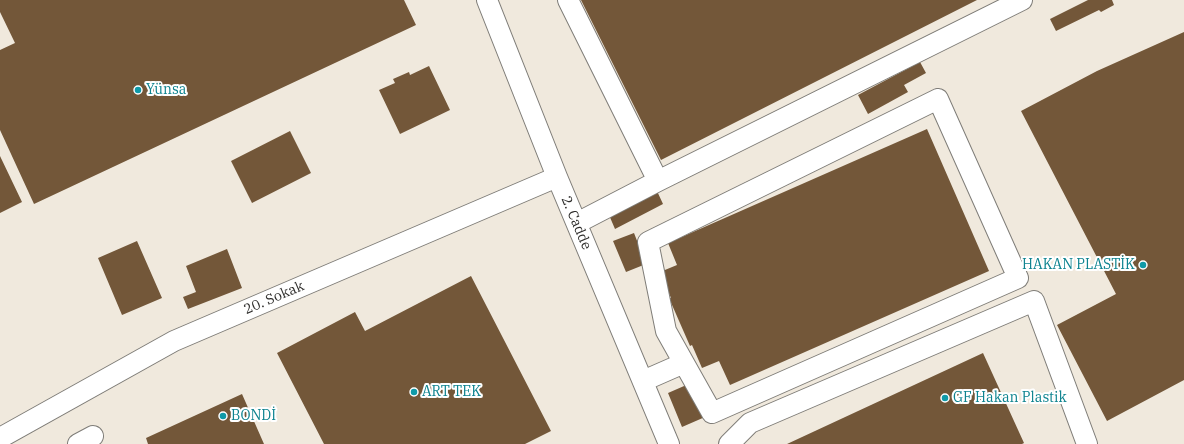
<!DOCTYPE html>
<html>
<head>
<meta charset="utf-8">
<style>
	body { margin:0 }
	canvas { display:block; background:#f6f3ee }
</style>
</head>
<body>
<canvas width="1184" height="444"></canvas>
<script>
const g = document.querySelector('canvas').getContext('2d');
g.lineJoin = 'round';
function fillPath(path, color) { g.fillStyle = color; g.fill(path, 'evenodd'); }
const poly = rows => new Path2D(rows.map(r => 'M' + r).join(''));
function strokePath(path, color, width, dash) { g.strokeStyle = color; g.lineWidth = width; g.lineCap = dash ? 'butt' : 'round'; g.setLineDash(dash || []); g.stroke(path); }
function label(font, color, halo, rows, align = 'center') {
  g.font = font + ' "IBM Plex Serif",serif'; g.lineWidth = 4; g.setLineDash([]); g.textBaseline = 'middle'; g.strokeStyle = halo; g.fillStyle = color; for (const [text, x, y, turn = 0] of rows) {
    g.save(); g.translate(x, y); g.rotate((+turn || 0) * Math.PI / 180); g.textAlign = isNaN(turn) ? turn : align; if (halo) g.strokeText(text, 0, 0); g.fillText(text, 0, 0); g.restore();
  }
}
const built = poly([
	[0,0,1184,0,1184,444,0,444]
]);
const building = poly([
	[0,0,404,0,416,25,34,204,0,130,0,50,15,43,0,12],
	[581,0,977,0,661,160],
	[1088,0,1112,0,1114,5,1101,12,1099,10,1056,31,1050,19],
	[1184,32,1184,380,1107,421,1057,325,1116,294,1021,111,1097,71],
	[920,62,926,73,904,85,908,92,868,114,858,95],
	[429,66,450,110,400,134,379,90,395,83,393,79,409,72,410,75],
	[927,129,989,271,730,385,719,361,702,368,692,345,690,346,669,298,671,298,660,272,677,265,668,243],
	[290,131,311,173,252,203,231,161],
	[0,156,22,202,0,213],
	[657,191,663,204,615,229,609,215],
	[634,233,646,264,626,272,613,241],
	[137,241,162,298,122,315,98,258],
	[227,249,242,288,188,309,183,297,196,292,186,266],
	[471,276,551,431,525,444,324,444,277,353,355,312,365,331],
	[983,353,1024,443,1022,444,787,444],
	[691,383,705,417,682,427,668,393],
	[242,394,264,444,148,444,146,438]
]);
const minor = poly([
	[487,0,557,177,669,444],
	[568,0,658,181],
	[938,99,1018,278,712,413,666,331,648,242,938,99],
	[577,223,658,181,1022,0],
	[643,381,684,363],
	[0,438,174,341,557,177],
	[78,444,93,436],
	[729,444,750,423,1034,301,1087,444]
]);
const markers = [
	[138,90,4,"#0f9aa8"],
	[1143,265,4,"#0f9aa8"],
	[414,392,4,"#0f9aa8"],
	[945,398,4,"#0f9aa8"],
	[223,416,4,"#0f9aa8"]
];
const cultureNames = [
	["Yünsa",146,90],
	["HAKAN PLASTİK",1135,265,"right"],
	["ART TEK",422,392],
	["GF Hakan Plastik",953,398],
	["BONDİ",231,416]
];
const streetNames = [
	["2. Cadde",576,223,67],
	["20. Sokak",274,298,-23]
];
fillPath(built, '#f0e9dd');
fillPath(building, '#735739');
strokePath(minor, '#7f7d78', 22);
strokePath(minor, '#fff', 20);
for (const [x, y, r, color] of markers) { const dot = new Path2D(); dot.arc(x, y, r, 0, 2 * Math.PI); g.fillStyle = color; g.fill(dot); strokePath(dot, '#fff', 1.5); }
label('14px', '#0d838f', '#fff', cultureNames, 'left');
label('14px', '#2e2d2b', '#fff', streetNames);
</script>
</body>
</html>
